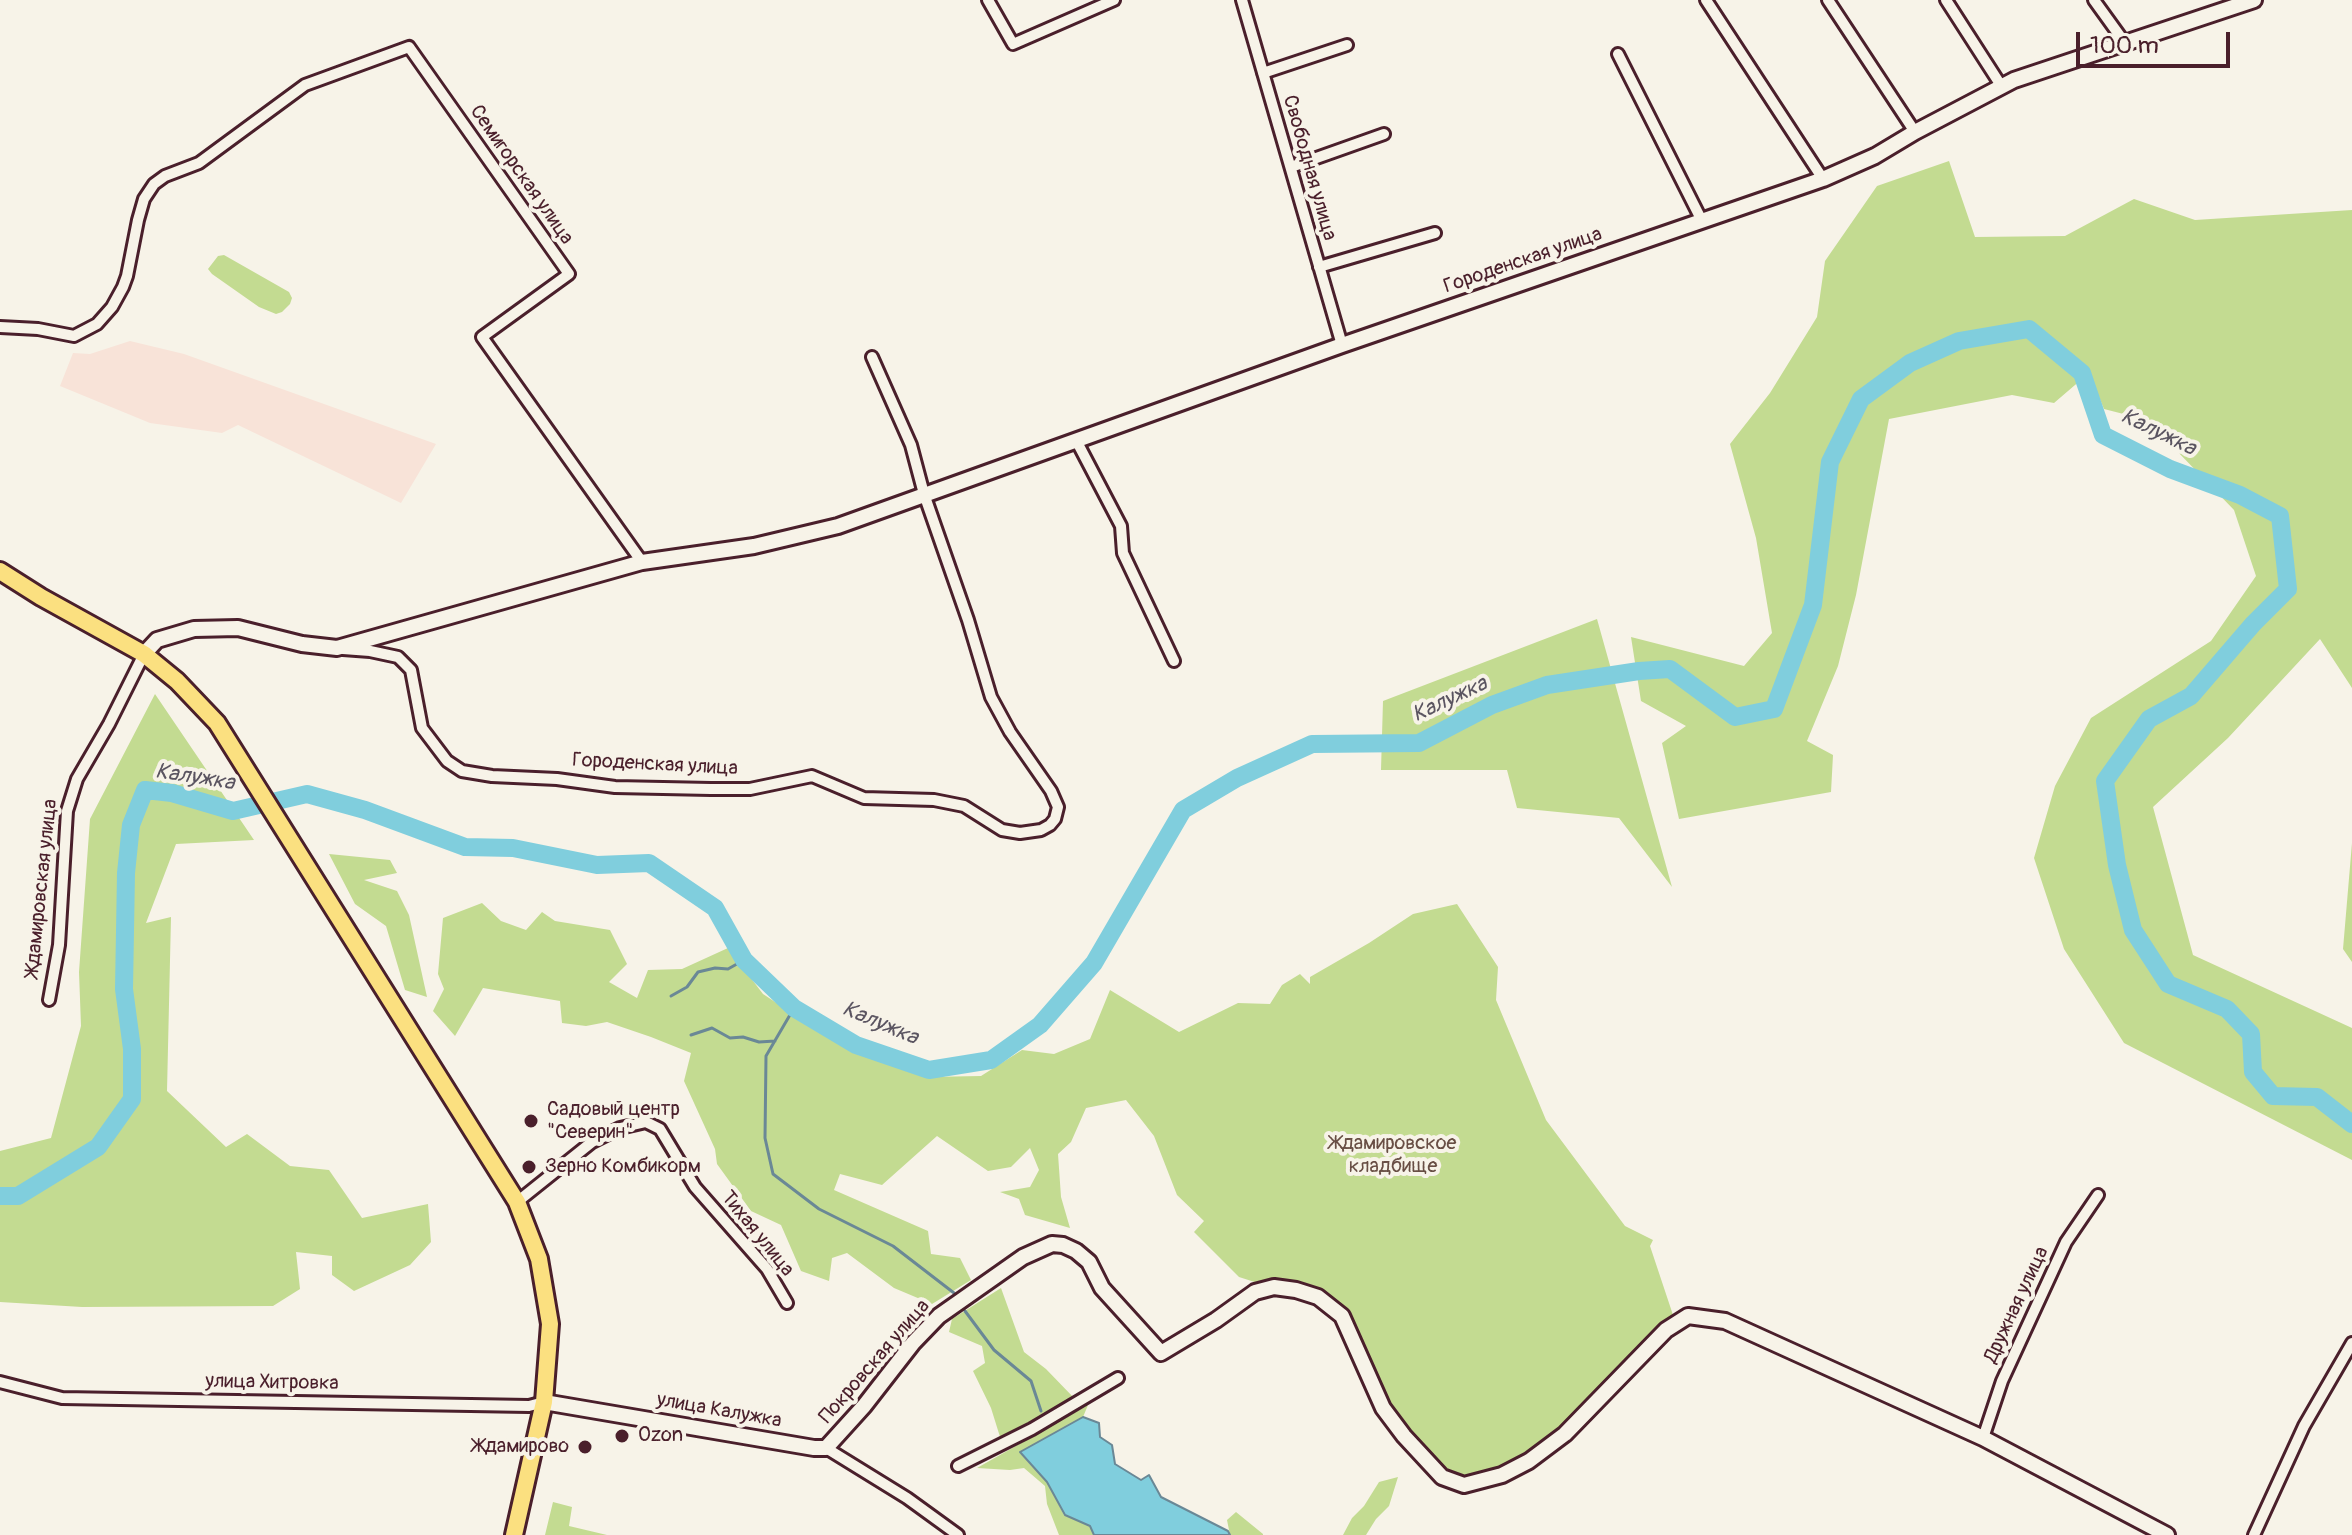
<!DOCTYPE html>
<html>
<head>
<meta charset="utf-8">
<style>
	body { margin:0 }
	#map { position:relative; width:2352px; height:1535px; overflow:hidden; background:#f7f3e8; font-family:Pangolin,sans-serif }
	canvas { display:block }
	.scale { position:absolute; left:2076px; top:32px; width:154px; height:36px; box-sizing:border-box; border:4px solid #4a1f2b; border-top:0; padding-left:10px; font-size:24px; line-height:28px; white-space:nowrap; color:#4a1f2b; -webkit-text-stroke:6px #f7f3e8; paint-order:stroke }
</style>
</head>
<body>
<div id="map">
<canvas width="2352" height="1535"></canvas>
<div class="scale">100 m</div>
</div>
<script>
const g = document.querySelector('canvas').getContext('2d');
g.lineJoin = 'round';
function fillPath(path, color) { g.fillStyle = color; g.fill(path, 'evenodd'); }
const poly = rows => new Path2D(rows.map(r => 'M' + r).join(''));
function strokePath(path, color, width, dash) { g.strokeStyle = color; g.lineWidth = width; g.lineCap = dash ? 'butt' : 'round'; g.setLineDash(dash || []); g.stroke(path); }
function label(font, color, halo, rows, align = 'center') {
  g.font = font + ' Pangolin,sans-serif'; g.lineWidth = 8; g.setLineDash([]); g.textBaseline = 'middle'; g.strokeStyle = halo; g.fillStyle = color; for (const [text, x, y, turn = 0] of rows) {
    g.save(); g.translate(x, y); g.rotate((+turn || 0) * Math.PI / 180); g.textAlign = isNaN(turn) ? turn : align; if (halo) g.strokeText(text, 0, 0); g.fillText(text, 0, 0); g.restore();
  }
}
const built = poly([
	[130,341,184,354,436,444,401,503,238,425,222,433,150,423,60,386,73,353,90,354]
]);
const green = poly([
	[1949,161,1975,237,2065,236,2134,199,2195,220,2352,210,2352,688,2320,639,2228,738,2153,807,2193,955,2352,1028,2352,1160,2124,1043,2064,949,2034,858,2055,786,2091,718,2211,641,2256,576,2234,510,2147,420,2104,409,2089,373,2054,403,2012,395,1889,419,1856,595,1838,666,1807,741,1833,755,1831,792,1679,819,1662,743,1686,726,1641,701,1631,637,1744,666,1772,633,1756,538,1730,444,1770,393,1817,317,1825,261,1877,186],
	[224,255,289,292,292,298,290,304,282,312,276,314,259,307,212,274,208,269,218,256],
	[1597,619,1672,887,1619,818,1517,808,1507,770,1381,770,1383,701],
	[155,694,254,840,176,844,146,923,171,917,167,1091,226,1147,247,1134,290,1166,329,1170,362,1218,428,1204,431,1242,410,1265,354,1291,332,1275,332,1256,296,1252,300,1289,273,1306,82,1307,0,1302,0,1151,51,1138,81,1026,79,972,90,819],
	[2352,843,2352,962,2343,949],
	[329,854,390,860,397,873,364,880,397,891,409,915,427,997,405,990,386,926,355,904],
	[482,903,501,921,526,930,542,912,555,921,610,930,627,964,609,982,637,998,648,970,682,969,728,948,763,994,830,1038,927,1077,981,1076,1022,1050,1054,1054,1090,1039,1110,990,1179,1032,1238,1003,1270,1004,1282,985,1300,974,1310,984,1310,977,1369,943,1413,914,1457,904,1498,967,1496,1000,1546,1120,1625,1226,1653,1240,1650,1246,1673,1315,1563,1426,1529,1450,1493,1470,1469,1476,1451,1474,1431,1461,1395,1412,1342,1310,1239,1277,1194,1232,1204,1221,1177,1195,1154,1136,1126,1100,1086,1108,1071,1142,1058,1154,1061,1197,1070,1228,1025,1215,1019,1199,1000,1192,1030,1187,1039,1170,1030,1148,1011,1167,988,1171,937,1136,882,1185,840,1174,834,1190,928,1231,931,1254,960,1258,971,1280,932,1304,894,1288,847,1253,832,1258,829,1281,801,1271,781,1225,751,1211,717,1164,715,1149,684,1081,691,1053,651,1037,607,1022,586,1026,562,1023,560,1001,483,988,455,1036,433,1011,444,989,438,974,443,918],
	[1001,1288,1024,1352,1046,1369,1075,1399,1001,1440,991,1408,973,1371,985,1363,982,1346,949,1332,952,1319],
	[1088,1405,1083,1417,1020,1453,1047,1482,1064,1515,1090,1526,1094,1535,1059,1535,1047,1504,1045,1486,1024,1468,1010,1470,977,1468],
	[1398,1477,1389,1506,1376,1519,1366,1535,1343,1535,1352,1518,1364,1506,1379,1482],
	[553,1502,572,1507,569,1526,607,1535,545,1535],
	[1236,1512,1263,1534,1263,1535,1230,1535,1227,1520]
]);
const water = poly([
	[1083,1417,1099,1423,1100,1437,1112,1445,1115,1464,1141,1480,1149,1475,1161,1497,1228,1531,1230,1535,1094,1535,1090,1526,1065,1515,1047,1482,1020,1452,1083,1417]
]);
const stream = poly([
	[671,996,687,987,698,972,715,968,728,969,744,960],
	[794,1008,766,1056,765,1138,773,1174,819,1209,893,1246,954,1293],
	[691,1035,712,1028,730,1038,743,1037,759,1042,775,1041],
	[965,1311,994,1350,1031,1381,1041,1411]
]);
const river = poly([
	[0,1196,18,1196,98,1147,132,1099,132,1049,124,989,126,873,131,825,145,790,172,793,233,811,307,794,365,810,465,847,513,848,597,865,649,863,715,908,744,960,794,1008,856,1045,929,1070,991,1060,1040,1025,1094,963,1183,810,1237,778,1312,744,1419,743,1492,705,1547,685,1639,671,1670,669,1735,717,1774,709,1813,605,1830,462,1861,399,1910,363,1959,341,2029,329,2082,373,2103,435,2170,469,2240,495,2280,516,2288,589,2253,624,2191,696,2149,719,2105,781,2117,865,2133,930,2168,984,2227,1009,2251,1034,2253,1072,2273,1096,2317,1097,2352,1124]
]);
const street = poly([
	[988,0,1013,44,1114,0],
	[1242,0,1342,345],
	[1706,0,1823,179],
	[1828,0,1915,132],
	[1946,0,2002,87],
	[2094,0,2125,43],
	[1618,54,1702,221],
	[1263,73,1347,45],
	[1291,167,1384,134],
	[1319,267,1435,233],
	[0,327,38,329,74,336,97,324,112,307,123,287,127,276,138,220,144,199,154,184,165,176,199,163,305,85,409,47,569,274,482,337,642,562],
	[1076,440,1121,526,1123,553,1174,661],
	[343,649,370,651,398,657,411,670,422,728,447,761,462,771,492,776,557,779,615,787,711,789,750,789,812,776,864,798,934,800,964,806,1002,830,1020,833,1041,830,1050,825,1055,819,1058,807,1051,791,1010,732,991,697,968,620,924,494,911,445,872,357],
	[49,1000,59,945,67,811,77,779,109,724,144,654],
	[517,1202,592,1142,620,1128,646,1122,660,1129,695,1187,767,1269,787,1303],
	[0,1382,62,1398,529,1406,544,1402],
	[1983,1438,2002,1381,2066,1242,2098,1195],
	[826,1448,907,1498,958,1535],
	[958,1466,1032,1429,1118,1378],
	[2254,1535,2304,1426,2352,1343]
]);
const secondary = poly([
	[144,654,157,640,194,629,238,628,302,644,337,648,642,562,754,546,838,526,1342,345,1823,179,1875,156,1915,132,2014,80,2254,0],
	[544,1402,814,1448,826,1448,864,1406,913,1343,939,1316,1023,1257,1052,1244,1063,1245,1076,1251,1089,1262,1102,1288,1161,1353,1216,1320,1255,1292,1274,1287,1296,1290,1318,1297,1342,1316,1383,1408,1404,1436,1442,1477,1464,1485,1502,1475,1529,1461,1565,1434,1666,1330,1688,1316,1725,1321,1983,1438,2167,1535]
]);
const primary = poly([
	[0,571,41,597,144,654,177,681,217,723,517,1202,539,1259,550,1324,544,1402,514,1535]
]);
const markers = [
	[531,1121,8,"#4a1f2b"],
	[529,1167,8,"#4a1f2b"],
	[622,1436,8,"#4a1f2b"],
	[585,1447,8,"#4a1f2b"]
];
const streetNames = [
	["Свободная улица",1309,168,74],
	["Семигорская улица",521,175,55],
	["Городенская улица",1523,261,-19],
	["Городенская улица",655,765,3],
	["Ждамировская улица",42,888,-84],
	["Тихая улица",757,1234,51],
	["Дружная улица",2017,1305,-65],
	["Покровская улица",875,1362,-49],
	["улица Хитровка",272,1383,1],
	["улица Калужка",719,1411,10]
];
const poiNames = [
	["Садовый центр",547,1110],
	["\"Северин\"",547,1133],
	["Зерно Комбикорм",545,1167],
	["Ozon",638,1436],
	["Ждамирово",569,1447,"right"]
];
const parkNames = [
	["Ждамировское",1393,1144],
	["кладбище",1393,1167]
];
const waterNames = [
	["Калужка",2158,433,26],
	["Калужка",1450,700,-25],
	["Калужка",195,778,9],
	["Калужка",880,1024,23]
];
fillPath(built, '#f8e3d8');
fillPath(green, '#c3db91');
fillPath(water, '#80cedd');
strokePath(water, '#6a8896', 2);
strokePath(stream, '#6a8896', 3);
strokePath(river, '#80cedd', 18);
strokePath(street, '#4a1f2b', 16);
strokePath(secondary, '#4a1f2b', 20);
strokePath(primary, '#4a1f2b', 22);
strokePath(street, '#f7f3e8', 10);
strokePath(secondary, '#f7f3e8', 14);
strokePath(primary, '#fbe080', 16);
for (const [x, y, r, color] of markers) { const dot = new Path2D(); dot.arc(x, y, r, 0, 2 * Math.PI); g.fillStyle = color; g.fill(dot); strokePath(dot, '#f7f3e8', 3); }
label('20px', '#4a1f2b', '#f7f3e8', streetNames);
label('20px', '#4a1f2b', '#f7f3e8', poiNames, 'left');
label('20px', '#684e44', '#f7f3e8', parkNames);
label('italic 22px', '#5a5460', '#f7f3e8', waterNames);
</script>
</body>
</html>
